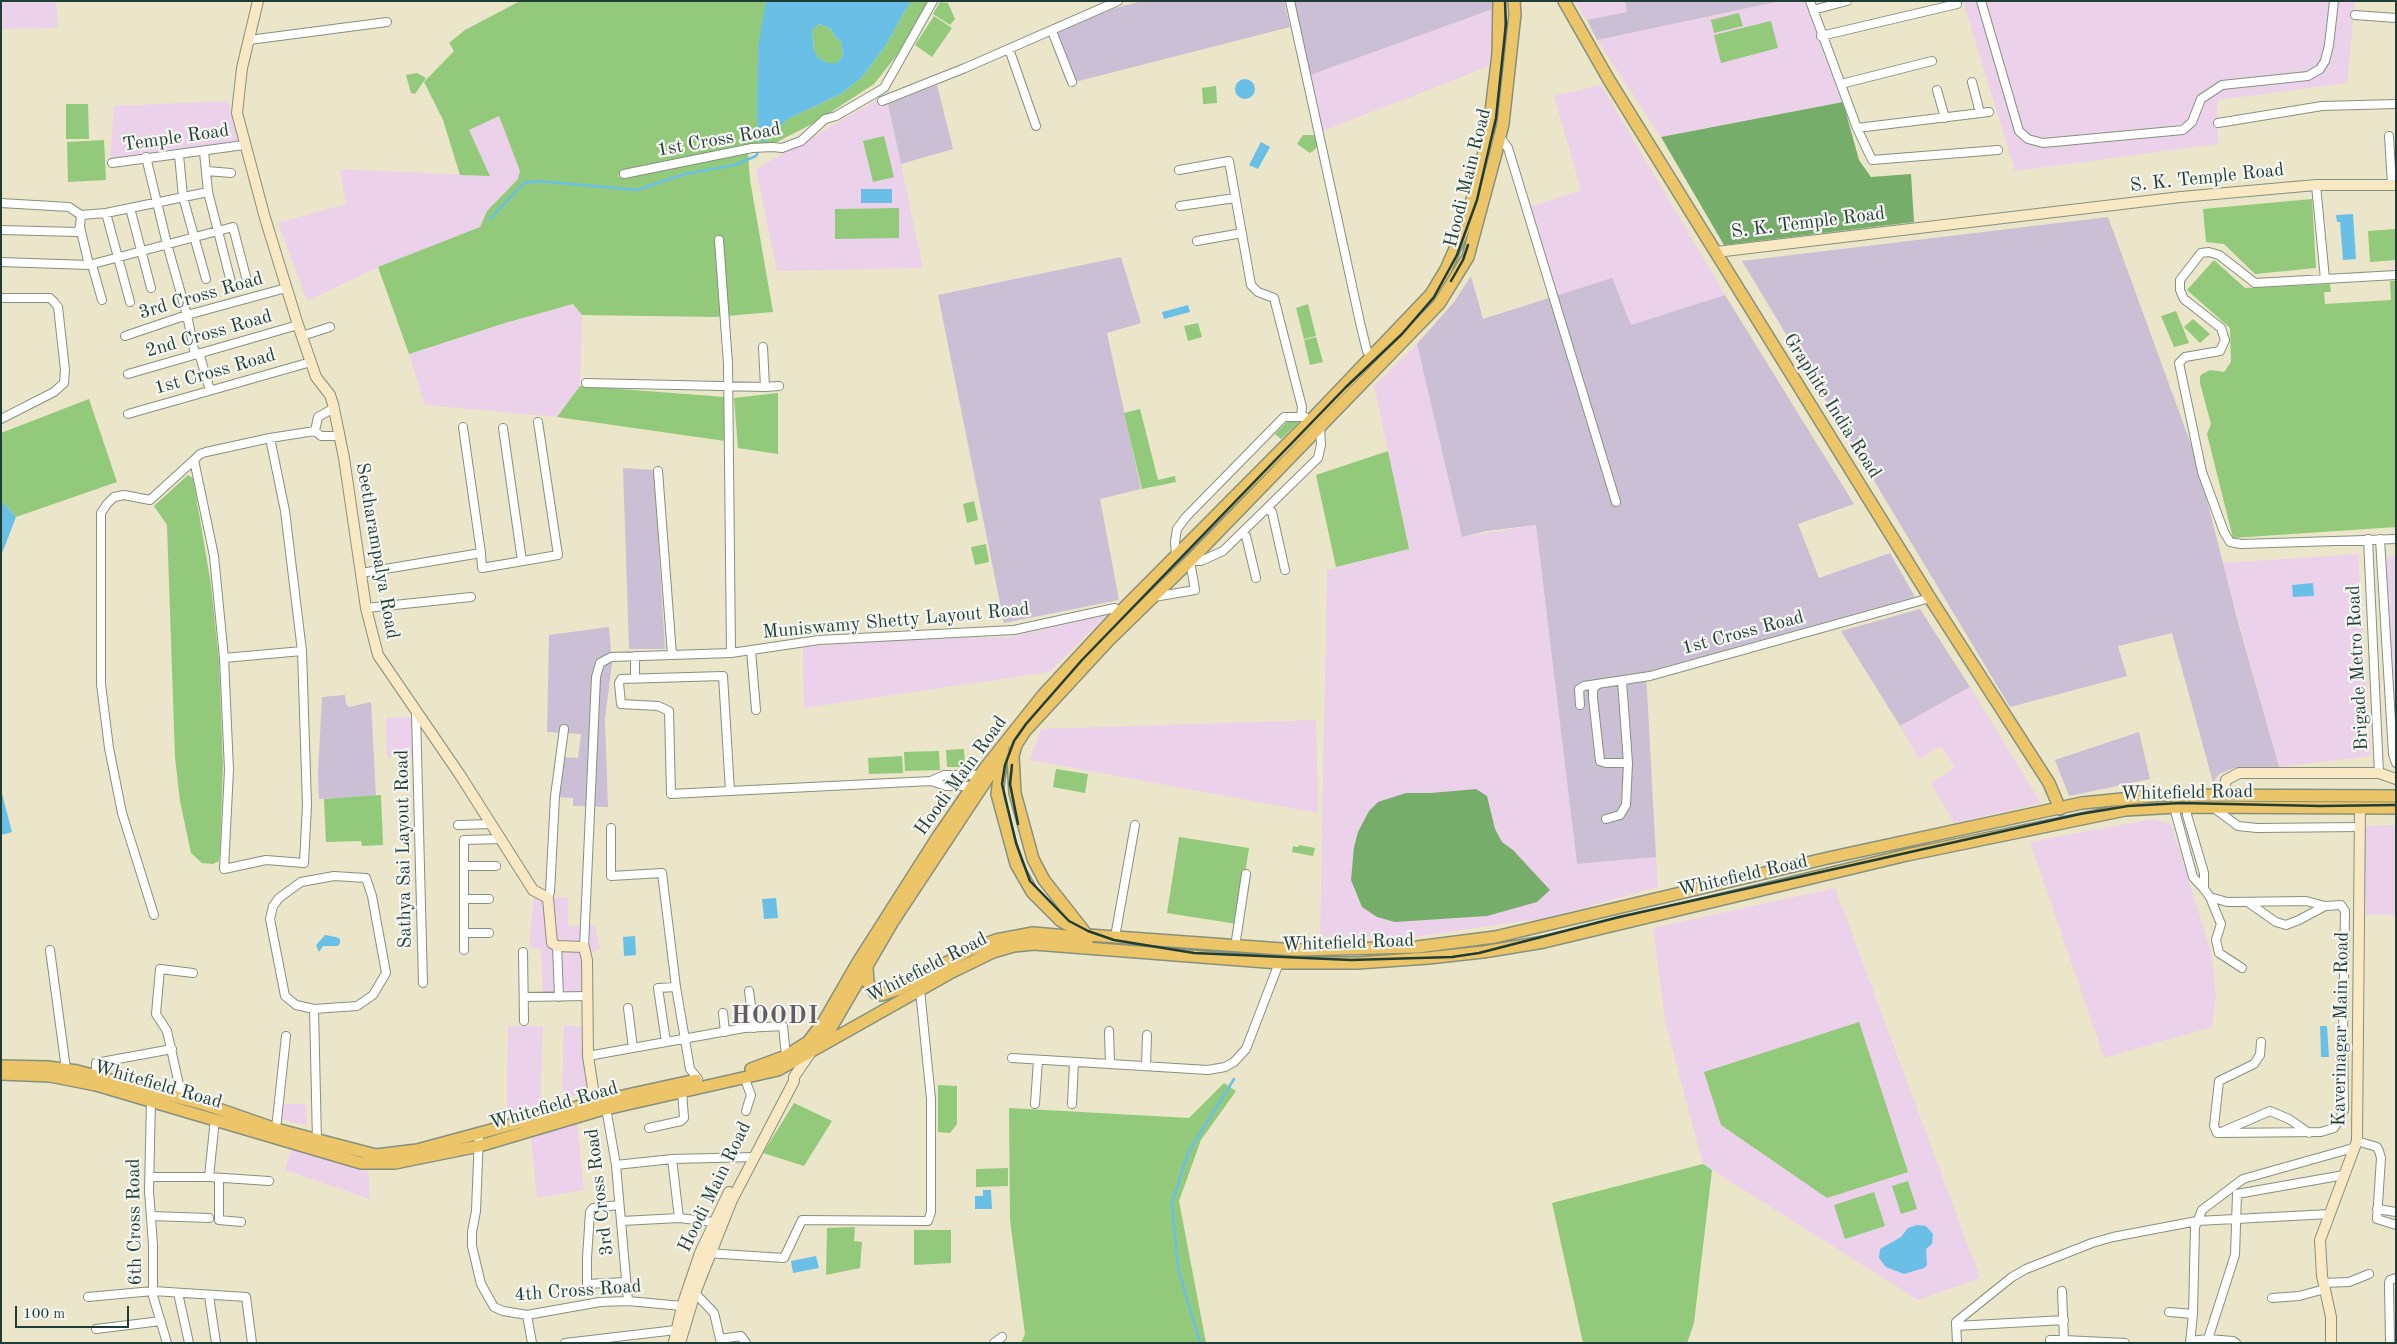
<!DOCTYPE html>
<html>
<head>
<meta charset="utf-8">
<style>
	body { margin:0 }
	#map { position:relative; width:2397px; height:1344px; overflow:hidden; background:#ebe5c9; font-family:"Old Standard TT",serif }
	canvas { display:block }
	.frame { position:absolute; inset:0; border:2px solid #1f3d34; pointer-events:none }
	.scale { position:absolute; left:15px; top:1306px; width:114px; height:22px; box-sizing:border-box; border:2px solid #1f3d34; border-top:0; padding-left:6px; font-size:15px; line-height:18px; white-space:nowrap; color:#1f3d34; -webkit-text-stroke:4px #f6f6f2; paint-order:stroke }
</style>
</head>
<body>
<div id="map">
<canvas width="2397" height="1344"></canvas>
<div class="frame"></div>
<div class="scale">100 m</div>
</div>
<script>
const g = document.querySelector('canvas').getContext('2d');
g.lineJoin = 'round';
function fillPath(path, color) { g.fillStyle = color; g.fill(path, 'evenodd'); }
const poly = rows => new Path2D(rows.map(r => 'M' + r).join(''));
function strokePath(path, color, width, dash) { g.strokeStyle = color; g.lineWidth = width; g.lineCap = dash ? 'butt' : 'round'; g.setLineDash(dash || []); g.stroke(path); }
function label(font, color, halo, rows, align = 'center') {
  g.font = font + ' "Old Standard TT",serif'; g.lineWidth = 4.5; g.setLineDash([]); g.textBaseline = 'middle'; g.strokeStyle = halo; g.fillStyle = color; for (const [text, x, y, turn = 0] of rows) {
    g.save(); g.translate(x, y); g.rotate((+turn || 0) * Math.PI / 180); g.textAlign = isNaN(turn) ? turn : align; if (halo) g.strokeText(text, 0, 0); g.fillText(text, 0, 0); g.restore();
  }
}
const built = poly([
	[1,1,56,1,58,28,1,29],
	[1575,1,1625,1,1627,12,1587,20],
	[1781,1,1806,1,1843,102,1661,137,1597,40],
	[1963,1,2355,1,2347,83,2217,100,2218,144,2015,171],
	[1493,9,1493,38,1489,66,1323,131,1310,75],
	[1601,85,1725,295,1631,326,1556,296,1530,207,1581,190,1554,96],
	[886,95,923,268,777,271,756,169],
	[228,101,239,143,110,159,114,106],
	[499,116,521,171,518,179,487,211,480,227,378,267,307,301,278,223,346,204,340,169,489,176,469,130],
	[573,304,582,315,580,386,557,417,425,405,409,354,505,323],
	[1417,344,1462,537,1536,525,1577,864,1656,857,1658,887,1545,918,1414,937,1320,937,1327,570,1409,549,1374,386],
	[2358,554,2371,756,2279,767,2223,563],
	[2396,556,2396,728,2386,557],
	[1108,614,1049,672,804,708,803,647,888,640,1010,637],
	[1970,687,2041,803,1954,823,1931,783,1955,768,1941,746,1919,759,1900,726],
	[415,717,415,756,387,757,386,718],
	[1316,720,1318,813,1030,760,1041,729],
	[2152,819,2171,824,2212,955,2216,996,2212,1027,2104,1058,2030,842],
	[2396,825,2396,915,2366,915,2364,826],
	[1835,888,1980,1278,1918,1300,1703,1164,1665,1021,1653,928],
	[534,897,568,898,568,926,595,925,600,949,583,956,586,993,543,993,541,949,529,947],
	[564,1025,584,1027,588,1093,562,1098],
	[508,1026,543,1026,540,1105,507,1112],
	[282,1104,306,1104,307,1126,280,1119],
	[577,1124,584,1190,537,1198,531,1138],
	[291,1149,368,1172,370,1199,285,1170]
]);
const industrial = poly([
	[1142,1,1284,1,1290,27,1067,84,1049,37,1100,12],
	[1292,1,1493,1,1493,9,1310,75],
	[1625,1,1781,1,1597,40,1587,20,1627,12],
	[937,85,953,149,901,164,888,104],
	[2108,217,2197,461,2237,618,2279,767,2234,768,2219,774,2213,782,2172,633,2118,646,2127,676,2010,707,1742,261],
	[1121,257,1141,323,1107,333,1141,489,1100,499,1119,600,1004,623,938,295],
	[1471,276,1483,319,1612,278,1631,325,1725,295,1854,504,1798,524,1819,578,1890,553,1915,597,1646,672,1656,857,1577,864,1536,525,1486,531,1462,537,1417,344,1454,302],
	[623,468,654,470,665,649,629,649],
	[1920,609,1970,687,1900,726,1841,631],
	[609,627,612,663,605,719,608,807,573,806,573,798,557,797,564,757,578,758,581,734,547,732,549,635],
	[345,695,346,704,349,707,371,702,376,796,319,799,318,773,322,697],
	[2139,732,2150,779,2069,796,2055,760]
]);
const green = poly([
	[520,1,766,1,770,135,788,119,841,94,861,78,884,48,911,1,930,1,908,41,874,84,814,123,775,143,748,145,619,173,618,177,748,153,750,180,773,312,715,317,582,315,573,304,505,323,409,354,378,267,480,227,487,211,518,179,520,171,499,116,469,130,490,176,460,175,443,120,424,82,454,51,449,43,465,30],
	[940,2,948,3,955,19,950,25,933,14],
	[1739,13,1743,26,1714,33,1711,20],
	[934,16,952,28,932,57,915,45],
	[1771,21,1778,48,1721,63,1714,35],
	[819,24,831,29,836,38,841,41,843,55,837,63,828,63,818,58,814,50,812,30],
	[417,73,426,78,415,94,411,93,406,75],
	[1216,86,1217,103,1203,104,1202,88],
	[66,104,88,104,89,139,66,139],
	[1303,135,1316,135,1318,146,1313,151,1310,153,1297,144],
	[884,136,894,177,873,182,863,141],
	[104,140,106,180,68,182,67,142],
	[2312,199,2316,268,2255,274,2224,244,2206,242,2203,209],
	[899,208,899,238,835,239,835,209],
	[2396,229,2396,260,2370,262,2368,231],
	[2214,260,2245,288,2330,284,2331,292,2324,292,2325,304,2391,300,2390,281,2396,281,2396,527,2233,538,2207,434,2211,424,2200,383,2200,376,2204,373,2210,370,2224,372,2231,362,2230,328,2187,290],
	[1308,304,1316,336,1304,339,1296,308],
	[2176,311,2189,343,2174,347,2161,316],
	[2193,319,2210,334,2200,343,2184,327],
	[1198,323,1202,337,1188,341,1184,326],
	[1316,337,1323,362,1310,365,1304,340],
	[580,386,725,397,725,441,557,417],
	[778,393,778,454,738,448,734,398],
	[89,399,117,482,16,517,1,500,1,433],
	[1140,409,1158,480,1175,476,1176,482,1142,489,1124,413],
	[1297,420,1298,423,1281,439,1275,434,1287,422],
	[1388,451,1409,549,1336,567,1316,475],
	[188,475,193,478,211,585,219,661,223,766,220,851,219,861,213,864,202,863,191,853,180,801,175,757,167,525,154,506],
	[974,501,978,520,967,523,963,504],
	[986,544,989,562,975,565,971,547],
	[964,749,965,767,947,767,946,750],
	[939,751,940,770,905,771,904,752],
	[902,756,903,773,869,774,868,758],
	[1056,769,1088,774,1085,793,1053,787],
	[381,795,383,845,362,846,361,841,326,842,324,799],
	[1179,837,1249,848,1237,924,1167,913],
	[1299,845,1315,848,1313,856,1292,852,1293,846,1298,847],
	[1859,1022,1908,1172,1827,1198,1721,1125,1704,1072],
	[1224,1083,1236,1091,1201,1140,1179,1201,1206,1343,1021,1343,1025,1334,1010,1220,1009,1108,1189,1118],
	[938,1085,957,1086,957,1124,950,1133,938,1132],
	[794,1103,832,1121,804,1166,763,1153],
	[1703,1164,1712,1170,1694,1323,1687,1343,1583,1343,1552,1203],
	[1008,1168,1008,1186,976,1187,976,1169],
	[1908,1181,1917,1209,1901,1214,1892,1186],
	[1874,1192,1885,1226,1845,1239,1834,1205],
	[855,1227,854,1241,862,1242,860,1268,826,1275,827,1228],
	[914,1230,951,1230,951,1263,914,1265]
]);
const forest = poly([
	[1843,102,1859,160,1871,177,1911,174,1914,222,1724,245,1661,137],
	[1476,789,1487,796,1495,829,1502,842,1513,850,1550,890,1537,902,1487,916,1395,922,1377,917,1362,907,1351,880,1354,847,1358,832,1369,811,1378,802,1406,793,1431,793]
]);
const water = poly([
	[766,1,911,1,884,48,861,78,841,94,788,119,770,135,764,136,759,130,757,117,758,47],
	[819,24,831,29,836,38,841,41,843,55,837,63,828,63,818,58,814,50,812,30],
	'1235 89a10 10 0 1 1 20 0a10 10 0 1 1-20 0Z',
	[1261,142,1270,147,1258,169,1249,165],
	[861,189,892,189,892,203,861,203],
	[2353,214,2356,259,2343,260,2340,222,2337,222,2336,215],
	[1188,305,1190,312,1164,319,1162,312],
	[1,500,16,517,1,556],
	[2313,583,2314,596,2293,597,2292,585],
	[1,790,12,832,1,835],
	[776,898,778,918,764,919,762,899],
	[325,935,336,937,340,939,340,943,338,946,323,946,319,952,316,945],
	[635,936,636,955,624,956,623,937],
	[2320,1026,2327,1026,2329,1057,2321,1057],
	[983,1190,991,1190,992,1209,975,1209,975,1196,983,1196],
	[1917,1225,1926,1226,1933,1234,1932,1244,1926,1249,1927,1265,1924,1268,1904,1274,1886,1267,1879,1258,1880,1249,1901,1237,1908,1228],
	[816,1256,819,1268,793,1273,791,1261]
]);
const stream = poly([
	[761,146,768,133],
	[490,219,524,183,538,181,637,190,685,174,735,165,756,156,759,150],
	[1200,1343,1178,1268,1172,1203,1188,1153,1234,1079]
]);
const street = poly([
	[1290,1,1361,327,1367,351,1372,357],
	[1810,1,1857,128,1872,160,1998,150],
	[1981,1,2019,131,2028,139,2043,143,2183,130,2192,122,2201,99,2222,85,2308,76,2320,69,2325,61,2329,45,2334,1],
	[1813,10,1847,1],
	[2355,15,2396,18],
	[1052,31,1072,82],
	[1821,36,1957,4],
	[249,40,387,22],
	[1009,49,1036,126],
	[1972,82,1980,113],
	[1841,84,1932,61],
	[1937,90,1945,118],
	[882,101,965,68,1118,1],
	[2218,123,2322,106,2396,104],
	[1857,128,1989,112],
	[1499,136,1508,148,1616,502],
	[2389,136,2392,185],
	[204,152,208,192,231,282],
	[179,155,183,197,206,279],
	[146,157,167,244,187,315,195,354],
	[112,163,244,145],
	[1179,170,1229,161,1251,285,1258,292,1274,298,1302,407,1301,416],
	[207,171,231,173],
	[624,174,752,148,773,147,782,148,801,141,825,119,836,116,884,88,933,1],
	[2316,185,2325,279],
	[1,203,69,207,81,215,106,213,208,192],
	[1180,206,1235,198],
	[130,208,151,288],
	[106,213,130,302],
	[81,215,80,227,89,265],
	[1,230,77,232,80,227],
	[719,240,728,364,731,653],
	[1197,241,1242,233],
	[1,262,89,265,233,227,246,277],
	[92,265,102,300],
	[2396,275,2255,283,2219,255,2209,252,2201,253,2180,280,2180,290,2184,299,2221,328,2225,340,2220,351,2185,357,2179,363,2202,472,2224,532,2230,542,2241,544,2396,539],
	[1,298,50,298,54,302,58,307,65,370,64,383,54,392,1,419],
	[125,336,187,315,286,288],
	[302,336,330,327],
	[199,353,210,390],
	[128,374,298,325],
	[586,383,765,387,763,347],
	[765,387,779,386],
	[128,414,311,362],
	[463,427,481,553],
	[503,428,522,561],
	[315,431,318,417,334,408],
	[270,438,285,511,302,651,307,805,304,863,266,860,224,869,229,770,224,658,214,556,194,460,200,454,206,452,270,438,315,431,321,436,339,436],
	[658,471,672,655],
	[1268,508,1272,512,1285,570],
	[1243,533,1246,536,1256,578],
	[2368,539,2379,773],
	[2380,539,2393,754,2396,763],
	[1176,556,1175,542,1177,529,1186,517,1284,417,1305,417],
	[361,573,481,553,482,568,558,555,538,422],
	[1154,597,1195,590,1190,561,1201,561,1223,551,1318,458,1321,445,1320,428],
	[366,608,471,597],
	[751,650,756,710],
	[224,658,302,651],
	[635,678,635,656],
	[1597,685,1593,689,1593,698,1600,761,1606,763,1628,763],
	[1580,705,1579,689,1584,686,1650,676,1930,598],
	[416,714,423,983],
	[973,786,946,786,931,781,944,775,981,775],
	[730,791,671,794,669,711,658,706,621,704,619,683,621,679,723,676,730,791,931,781],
	[2174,807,2193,877,2204,889,2204,873,2187,815,2187,807],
	[2214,808,2238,826,2257,828,2360,827],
	[1606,819,1620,815,1626,805,1628,763,1622,681],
	[458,825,491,824],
	[611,828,611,876,662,873,676,987],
	[464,866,496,866],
	[2204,889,2210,897,2227,902,2306,901,2325,906,2341,905,2345,911,2343,1035,2344,1110,2339,1120,2334,1128,2321,1132,2217,1133],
	[2210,897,2221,924,2216,940,2219,953,2242,968],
	[548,898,550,892,555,796,564,729],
	[464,899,489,899],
	[2249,903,2276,922,2286,925,2299,920,2325,906],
	[154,915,122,813,109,748,101,684,101,513,107,504,114,497,124,495,150,500,194,460],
	[464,933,489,933],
	[1115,937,1135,825],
	[557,946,559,997],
	[584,947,596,677,600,663,611,657,731,653,819,640,1014,630,1115,608,1119,613],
	[1235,947,1246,874],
	[50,950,66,1069],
	[464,950,464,840,501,839],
	[523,952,524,1021],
	[749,991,754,1028],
	[524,997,588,996],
	[628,1008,633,1048],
	[314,1009,357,1006,373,995,386,973,372,896,366,878,334,876,301,882,279,898,273,906,270,919,285,996,296,1005,314,1009,317,1141],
	[723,1013,725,1032],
	[1109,1031,1110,1064],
	[666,1042,658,988,676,987,690,1069,698,1079],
	[588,1056,744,1028,783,1026,786,1056],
	[1012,1058,1208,1070,1225,1067,1234,1062,1246,1049,1279,963],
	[1146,1066,1147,1035],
	[96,1077,96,1063,172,1049],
	[744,1077,751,1095,746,1111],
	[182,1098,167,1031,156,1014,160,969,193,973],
	[151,1099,149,1191,153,1245,153,1296,167,1343],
	[1035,1104,1038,1060],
	[1072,1104,1074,1062],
	[606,1108,616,1165,628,1301],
	[649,1128,681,1121,684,1118,682,1091],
	[276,1129,286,1036],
	[2217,1133,2214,1126,2219,1081,2254,1064,2260,1055,2261,1042],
	[2219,1133,2270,1111,2289,1119,2309,1133],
	[479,1135,476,1211,472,1232,472,1246,481,1284,494,1307,503,1311,527,1315,600,1302,628,1301,682,1306],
	[2357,1141,2377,1147,2379,1151,2381,1158,2377,1219,2396,1225],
	[672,1159,679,1218],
	[616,1165,672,1159,755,1157],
	[150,1177,209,1177,269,1181],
	[209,1177,215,1119],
	[219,1178,219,1220,241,1222],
	[619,1205,593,1208,590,1212,587,1258,587,1284,626,1282],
	[2377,1209,2396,1212],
	[151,1216,209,1218],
	[622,1221,679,1218,713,1222],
	[706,1253,784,1258,802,1220,928,1221,931,1212,931,1099,920,990],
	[2323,1283,2349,1282,2369,1274],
	[2062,1291,2064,1340,2125,1343],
	[178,1293,189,1343],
	[695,1293,714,1313,721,1343],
	[209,1296,216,1343],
	[88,1297,153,1291,246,1297,252,1343],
	[2272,1298,2299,1296,2325,1289],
	[2169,1312,2193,1314],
	[527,1315,532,1343],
	[1956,1326,2064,1320],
	[96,1329,161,1321],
	[720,1339,741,1336,746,1343],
	[2208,1339,2235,1255,2237,1194,2344,1175],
	[2191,1341,2208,1339,2233,1341,2236,1343],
	[565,1343,676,1330],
	[994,1343,1002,1337],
	[1957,1343,1956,1322,2012,1277,2026,1269,2092,1243,2113,1237,2197,1221,2330,1214],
	[2050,1343,2050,1340,2065,1340],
	[2190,1343,2193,1314,2195,1227,2202,1210,2243,1179,2353,1148],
	[2390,1343,2389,1283,2390,1280,2396,1278]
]);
const secondary = poly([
	[258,1,242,68,237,113,265,218,298,325,316,377,330,395,333,404,344,458,366,608,378,655,460,775,533,890,548,898,552,943,557,946,584,947,587,960,588,1056,595,1102],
	[1716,252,2181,197,2316,185,2396,185],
	[2223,795,2226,780,2239,773,2379,773,2396,779],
	[674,1342,682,1306,700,1253,729,1192],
	[680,1343,695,1293,732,1200,794,1081,794,1077,811,1052],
	[2331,1343,2331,1317,2322,1276,2320,1240,2357,1141,2360,809]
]);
const primary = poly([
	[1564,1,1609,80,1930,598,2049,783,2060,809],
	[1003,748,997,794,1016,864,1032,892,1061,921,1088,935,1296,950,1417,947,1495,937,1828,858,2082,803,2162,795,2396,796],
	[1084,931,1044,880,1033,859,1015,793,1013,756,1016,745,1025,731,1109,640,1190,561,1439,304,1468,257,1496,153,1503,124,1515,14,1514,1],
	[867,967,868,983,875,993,881,995,899,989,970,950,996,940,1033,933,1078,937,1087,943],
	[817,1045,831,1028,892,923,997,764],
	[1,1066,48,1067,77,1071,207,1105,276,1129,376,1155,417,1150,595,1102,696,1080],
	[751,1069,786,1056,808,1042,824,1021,858,962,937,838,985,768,1043,695,1119,613,1311,420,1431,294,1446,269,1466,224,1488,136,1498,54,1499,1],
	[1,1074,50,1076,96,1085,361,1163,395,1163,479,1146,597,1111,778,1070,952,972,993,952,1014,946,1034,944,1279,963,1358,963,1428,958,1483,952,1544,942,1907,855,2125,810,2178,807,2396,808]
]);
const rail = poly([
	[1505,1,1506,24,1496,118,1477,200,1457,255,1434,297,1402,334,1346,387,1082,660,1026,724,1014,741,1005,765,1002,784,1016,843,1030,881,1069,921,1088,931,1114,940,1194,953,1351,960,1452,957,1479,953,1619,917,1848,866,2080,814,2128,806,2181,803,2320,806,2396,805],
	[1451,281,1463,260,1468,245],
	[1012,765,1010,784,1018,824]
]);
const streetNames = [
	["Temple Road",176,138,-8],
	["1st Cross Road",719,140,-10],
	["Hoodi Main Road",1468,178,-76],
	["S. K. Temple Road",2207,178,-6],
	["S. K. Temple Road",1808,223,-7],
	["3rd Cross Road",201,296,-16],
	["2nd Cross Road",209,334,-16],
	["1st Cross Road",215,372,-16],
	["Graphite India Road",1832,406,58],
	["Seetharampalya Road",377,551,80],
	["Muniswamy Shetty Layout Road",896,621,-5],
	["1st Cross Road",1743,633,-15],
	["Brigade Metro Road",2358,668,-93],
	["Hoodi Main Road",961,776,-54],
	["Whitefield Road",2187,793,-1],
	["Sathya Sai Layout Road",404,849,-91],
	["Whitefield Road",1743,876,-13],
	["Whitefield Road",1348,943,-2],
	["Whitefield Road",927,968,-27],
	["Kaverinagar Main Road",2341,1029,-89],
	["Whitefield Road",158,1085,16],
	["Whitefield Road",554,1106,-16],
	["Hoodi Main Road",715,1187,-64],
	["3rd Cross Road",600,1192,-97],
	["6th Cross Road",135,1222,-91],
	["4th Cross Road",578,1291,-4]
];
const districtNames = [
	["HOODI",775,1017]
];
fillPath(built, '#ecd1ea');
fillPath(industrial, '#cbbfd5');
fillPath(green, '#93c97b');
fillPath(forest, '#76ad6b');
fillPath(water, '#6abfe7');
strokePath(stream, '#6abfe7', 2.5);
strokePath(street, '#85917e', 10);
strokePath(secondary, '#85917e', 12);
strokePath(primary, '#85917e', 14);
strokePath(street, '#fff', 8);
strokePath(secondary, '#f8e8c3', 10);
strokePath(primary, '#edc569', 11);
strokePath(rail, '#1f3d34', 2.5);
label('19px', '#1f3d34', '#f6f6f2', streetNames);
g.letterSpacing = '1px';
label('bold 24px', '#605d66', '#f6f6f2', districtNames);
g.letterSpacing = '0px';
</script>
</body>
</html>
